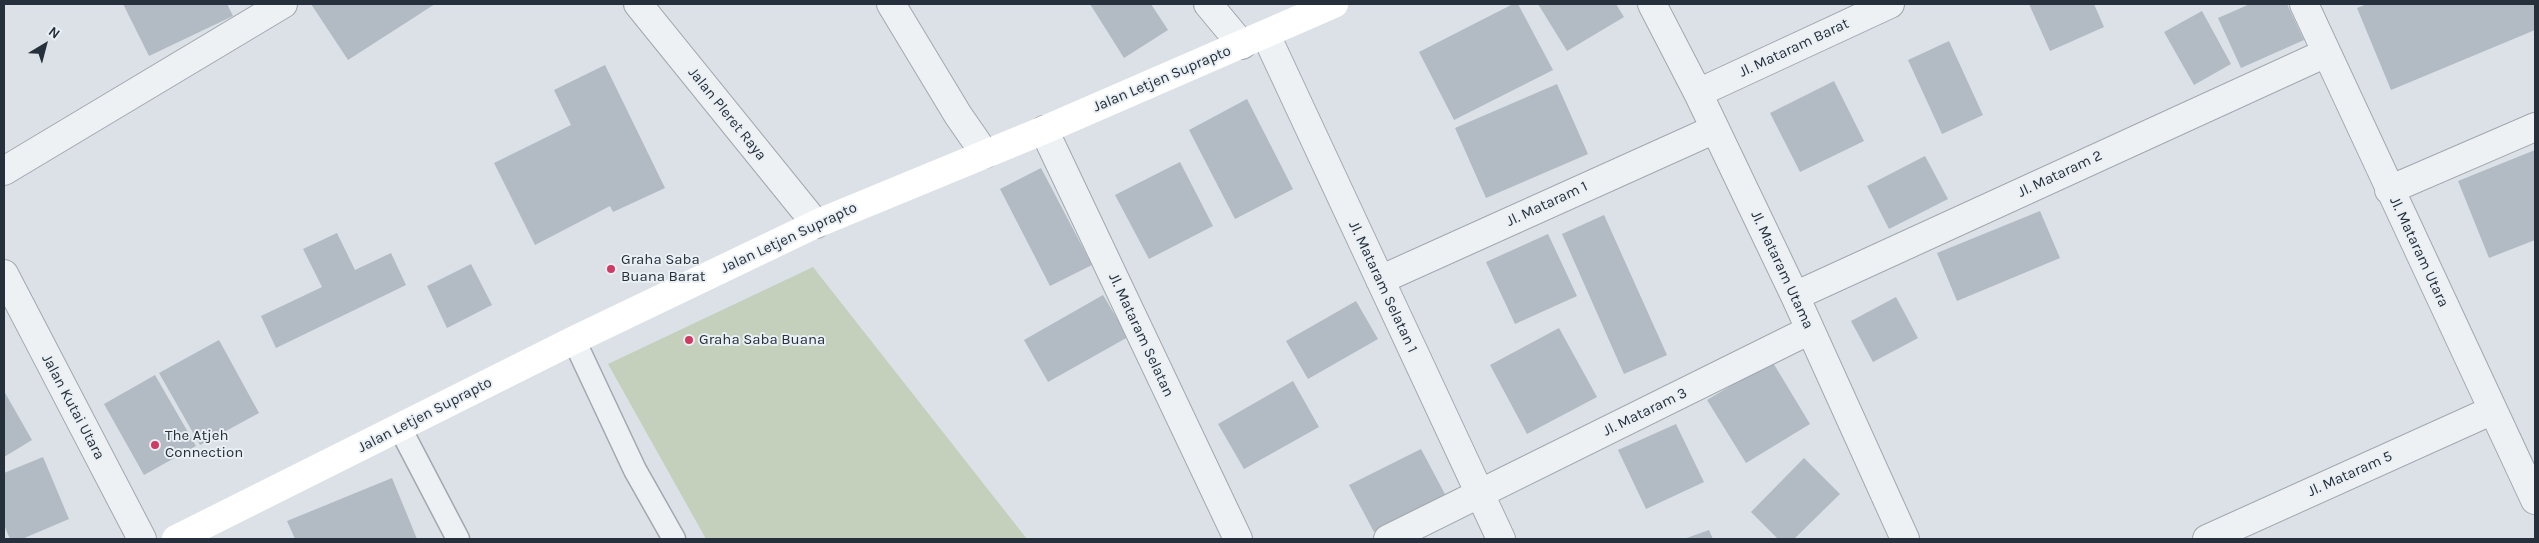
<!DOCTYPE html>
<html>
<head>
<meta charset="utf-8">
<style>
	body { margin:0 }
	#map { position:relative; width:2539px; height:543px; overflow:hidden; background:#dbe1e6; font-family:Karla,sans-serif }
	canvas { display:block }
	.frame { position:absolute; inset:0; border:5px solid #25303c; pointer-events:none }
	.north { position:absolute; left:20px; top:20px; width:50px; height:50px; -webkit-text-stroke:4px #eaeff4; paint-order:stroke; rotate:37deg; font-size:14px; font-weight:700; line-height:20px; text-align:center; color:#25303c }
	.north::after { content:''; display:block; margin:auto; width:18px; height:22px; background:#25303c; clip-path:polygon(50% 0,100% 100%,50% 72%,0 100%) }
</style>
</head>
<body>
<div id="map">
<canvas width="2539" height="543"></canvas>
<div class="frame"></div>
<div class="north">N</div>
</div>
<script>
const g = document.querySelector('canvas').getContext('2d');
g.lineJoin = 'round';
function fillPath(path, color) { g.fillStyle = color; g.fill(path, 'evenodd'); }
const poly = rows => new Path2D(rows.map(r => 'M' + r).join(''));
function strokePath(path, color, width, dash) { g.strokeStyle = color; g.lineWidth = width; g.lineCap = dash ? 'butt' : 'round'; g.setLineDash(dash || []); g.stroke(path); }
function label(font, color, halo, rows, align = 'center') {
  g.font = font + ' Karla,sans-serif'; g.lineWidth = 4; g.setLineDash([]); g.textBaseline = 'middle'; g.strokeStyle = halo; g.fillStyle = color; for (const [text, x, y, turn = 0] of rows) {
    g.save(); g.translate(x, y); g.rotate((+turn || 0) * Math.PI / 180); g.textAlign = isNaN(turn) ? turn : align; if (halo) g.strokeText(text, 0, 0); g.fillText(text, 0, 0); g.restore();
  }
}
const green = poly([
	[813,267,1027,539,706,539,608,364]
]);
const building = poly([
	[123,4,227,4,233,16,149,56],
	[311,4,435,4,348,60],
	[1090,4,1151,4,1168,30,1124,58],
	[1513,4,1518,4,1553,70,1454,120,1419,52],
	[1538,4,1616,4,1624,17,1567,51],
	[2029,4,2094,4,2104,27,2050,51],
	[2250,4,2287,4,2304,40,2241,68,2218,18],
	[2367,4,2535,4,2535,30,2391,90,2357,8],
	[2202,11,2231,64,2194,85,2164,32],
	[1949,41,1983,115,1942,134,1908,60],
	[605,65,665,188,613,212,610,206,535,245,494,163,571,125,554,90],
	[1834,81,1864,141,1800,172,1770,113],
	[1557,84,1588,154,1486,198,1455,128],
	[1247,99,1293,189,1235,219,1189,130],
	[2535,150,2535,240,2489,258,2458,181],
	[1925,156,1948,199,1889,229,1867,186],
	[1180,162,1213,226,1149,259,1115,195],
	[1041,168,1092,265,1050,286,1000,189],
	[2040,211,2060,258,1957,301,1937,253],
	[1604,215,1667,355,1624,374,1562,234],
	[337,233,355,270,391,253,406,285,276,348,261,316,322,287,303,249],
	[1548,234,1577,296,1515,324,1486,262],
	[471,264,492,305,447,328,427,286],
	[1103,295,1128,337,1048,382,1024,340],
	[1896,297,1918,338,1873,362,1851,321],
	[1356,301,1378,339,1308,379,1286,341],
	[1559,328,1597,397,1527,434,1490,365],
	[219,340,259,413,200,445,159,373],
	[1772,361,1810,424,1746,463,1707,400],
	[155,375,196,446,144,475,104,404],
	[1293,381,1319,427,1244,469,1218,424],
	[4,391,32,440,4,457],
	[1676,424,1704,482,1646,509,1618,450],
	[1421,449,1446,496,1374,532,1349,485],
	[43,457,69,519,22,539,10,539,4,525,4,473],
	[1804,458,1840,494,1794,539,1778,539,1751,512],
	[392,478,417,539,295,539,287,521],
	[1709,530,1713,539,1684,539]
]);
const service = poly([
	[574,340,635,470,674,539],
	[400,428,458,539]
]);
const minor = poly([
	[891,4,958,115,985,154],
	[1208,4,1242,45],
	[1652,4,1698,93,1795,296,1905,539],
	[2304,4,2535,500],
	[1266,35,1501,539],
	[1698,93,1890,4],
	[1044,130,1238,539],
	[4,171,283,4],
	[2389,190,2535,127],
	[4,274,142,539],
	[1380,280,1715,129],
	[1795,296,2326,53],
	[1388,539,1810,330],
	[2207,539,2493,410]
]);
const tertiary = poly([
	[638,4,816,224]
]);
const secondary = poly([
	[176,539,574,340,816,224,1044,130,1334,4]
]);
const markers = [
	[611,269,5,"#d03b64"],
	[689,340,5,"#d03b64"],
	[155,445,5,"#d03b64"]
];
const streetNames = [
	["Jl. Mataram Barat",1794,48,-25],
	["Jalan Letjen Suprapto",1162,79,-23],
	["Jalan Pleret Raya",727,114,51],
	["Jl. Mataram 2",2060,174,-25],
	["Jl. Mataram 1",1547,204,-25],
	["Jalan Letjen Suprapto",789,238,-25],
	["Jl. Mataram Utara",2419,252,65],
	["Jl. Mataram Utama",1782,270,65],
	["Jl. Mataram Selatan 1",1383,287,65],
	["Jl. Mataram Selatan",1141,335,65],
	["Jalan Kutai Utara",73,407,62],
	["Jl. Mataram 3",1645,412,-26],
	["Jalan Letjen Suprapto",425,415,-27],
	["Jl. Mataram 5",2350,474,-24]
];
const poiNames = [
	["Graha Saba",621,260],
	["Buana Barat",621,277],
	["Graha Saba Buana",699,340],
	["The Atjeh",165,436],
	["Connection",165,453]
];
fillPath(green, '#c4d0bc');
fillPath(building, '#b2bbc3');
strokePath(service, '#a1a8b0', 25);
strokePath(minor, '#a1a8b0', 30);
strokePath(tertiary, '#a1a8b0', 30);
strokePath(service, '#eef1f4', 22);
strokePath(minor, '#eef1f4', 28);
strokePath(tertiary, '#eef1f4', 28);
strokePath(secondary, '#fff', 28);
for (const [x, y, r, color] of markers) { const dot = new Path2D(); dot.arc(x, y, r, 0, 2 * Math.PI); g.fillStyle = color; g.fill(dot); strokePath(dot, '#eaeff4', 2); }
label('15px', '#25303c', '#eaeff4', streetNames);
label('15px', '#25303c', '#eaeff4', poiNames, 'left');
</script>
</body>
</html>
